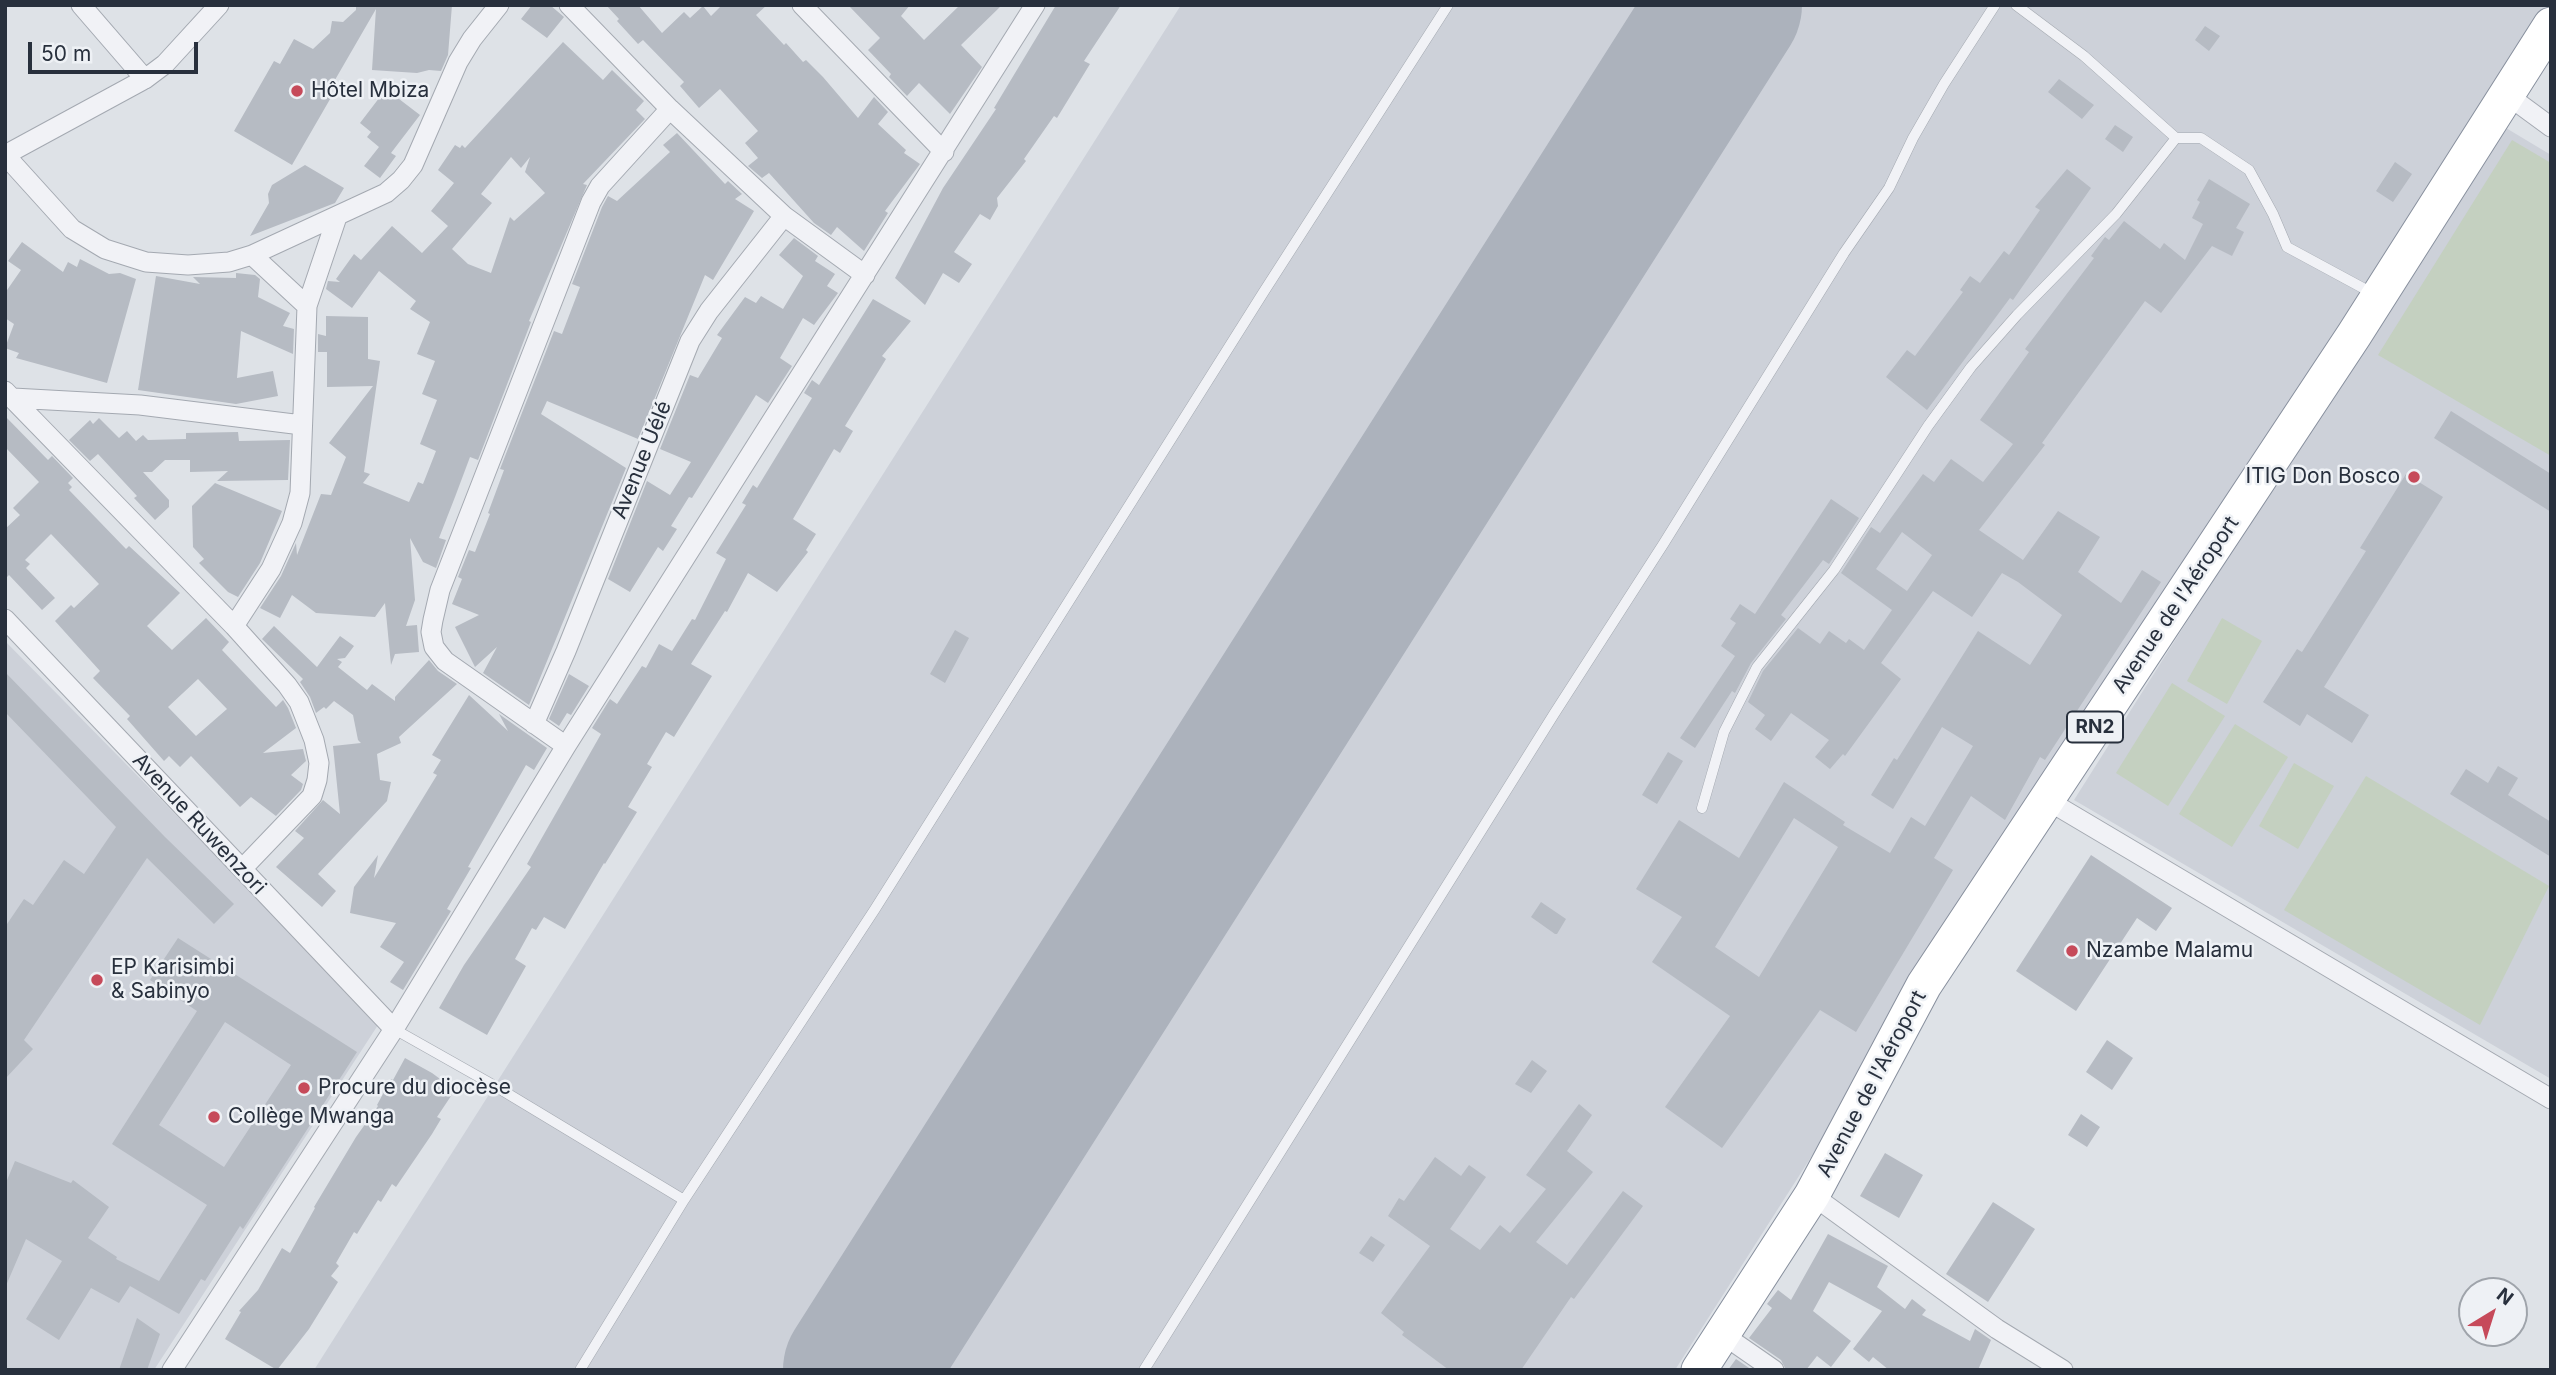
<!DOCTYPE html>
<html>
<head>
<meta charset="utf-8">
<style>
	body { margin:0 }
	#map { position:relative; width:2556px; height:1375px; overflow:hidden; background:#dee2e7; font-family:Inter,sans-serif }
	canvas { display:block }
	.frame { position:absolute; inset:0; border:7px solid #28303d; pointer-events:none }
	.north { position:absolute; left:2458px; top:1277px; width:70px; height:70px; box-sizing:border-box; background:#eef1f5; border:2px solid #9fa4ab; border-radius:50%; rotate:38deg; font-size:19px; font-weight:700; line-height:28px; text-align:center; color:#28303d }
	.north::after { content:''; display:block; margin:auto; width:24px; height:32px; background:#c64a5a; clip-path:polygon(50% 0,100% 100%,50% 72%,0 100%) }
	.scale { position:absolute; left:28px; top:42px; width:170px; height:32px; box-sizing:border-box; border:4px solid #28303d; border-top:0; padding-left:9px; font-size:21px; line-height:24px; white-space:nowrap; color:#28303d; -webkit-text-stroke:5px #eef1f5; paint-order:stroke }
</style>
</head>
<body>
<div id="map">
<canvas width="2556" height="1375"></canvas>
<div class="frame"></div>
<div class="north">N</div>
<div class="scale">50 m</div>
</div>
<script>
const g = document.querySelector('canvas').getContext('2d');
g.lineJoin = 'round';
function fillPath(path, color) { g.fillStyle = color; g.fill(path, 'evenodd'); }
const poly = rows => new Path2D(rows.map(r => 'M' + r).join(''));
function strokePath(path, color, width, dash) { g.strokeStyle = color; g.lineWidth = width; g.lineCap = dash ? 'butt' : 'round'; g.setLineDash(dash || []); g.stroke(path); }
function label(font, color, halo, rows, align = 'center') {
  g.font = font + ' Inter,sans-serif'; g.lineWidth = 5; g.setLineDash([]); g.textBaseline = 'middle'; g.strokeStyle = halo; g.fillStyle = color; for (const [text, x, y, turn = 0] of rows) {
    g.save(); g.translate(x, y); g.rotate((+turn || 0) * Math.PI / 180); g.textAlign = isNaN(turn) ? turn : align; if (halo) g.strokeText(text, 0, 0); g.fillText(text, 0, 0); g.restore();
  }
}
const built = poly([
	[1181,5,2547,5,1675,1370,314,1370],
	[2501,125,2551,155,2551,1079,2074,800],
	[5,641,244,884,378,1025,154,1370,5,1370]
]);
const green = poly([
	[2512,140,2551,163,2551,456,2378,355],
	[2222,618,2262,641,2227,704,2187,681],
	[2172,683,2225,716,2168,806,2116,773],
	[2235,724,2288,757,2232,847,2179,814],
	[2294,763,2334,786,2298,849,2259,826],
	[2366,776,2549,886,2480,1025,2284,910]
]);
const runway = poly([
	[859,1370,1726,5]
]);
const building = poly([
	[356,5,452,5,448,55,441,71,429,70,417,73,372,70,376,9,328,92,333,94,292,165,234,131,274,61,280,64,294,39,313,49,330,33,332,21,343,22,356,10],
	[532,5,550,5,564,17,547,38,521,19],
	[606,5,638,5,662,33,684,12,690,18,703,6,711,16,722,5,767,5,756,15,784,45,786,43,803,62,806,60,823,77,858,118,874,97,888,112,878,124,906,150,904,153,920,164,885,211,888,213,864,251,837,227,831,235,814,223,769,173,762,178,748,166,758,158,745,143,758,131,720,89,699,108,680,86,684,82,643,40,638,44,617,21,619,19],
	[848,5,910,5,901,16,924,40,960,5,1002,5,961,45,982,67,950,114,919,83,907,96,889,77,891,74,868,50,880,38],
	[1056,5,1121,5,1084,61,1090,64,1057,118,1054,116,1024,159,1026,161,997,198,998,206,990,220,980,214,954,252,972,264,959,283,943,273,925,305,895,278,943,188,996,109,994,108],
	[2205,26,2220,36,2209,51,2195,40],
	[563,42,603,80,612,70,644,101,636,110,645,119,583,184,587,185,529,321,531,322,478,460,470,457,455,497,439,538,446,540,436,568,423,562,410,538,415,600,406,626,417,625,419,652,395,654,391,665,385,603,375,617,316,613,292,595,280,618,260,608,281,576,296,543,297,555,321,494,331,495,346,457,329,443,373,386,327,387,327,352,318,352,318,334,326,336,326,316,368,317,368,359,380,361,364,472,370,474,363,483,409,502,418,482,423,484,436,451,420,444,437,400,422,394,435,361,417,354,430,322,410,309,416,301,379,271,352,308,326,289,328,281,340,282,336,279,354,254,361,260,392,226,422,253,448,226,431,211,454,183,438,170,455,145,460,148,462,145,465,148],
	[511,157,521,168,530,157,525,172,545,193,514,221,510,217,491,273,468,264,452,249,492,203,481,194],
	[2059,79,2094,105,2082,119,2048,92],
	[386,89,420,115,391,153,396,156,380,178,364,166,379,147,367,137,371,132,360,123],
	[2115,125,2133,137,2123,152,2105,139],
	[677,133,725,184,728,181,742,194,735,199,754,211,713,280,705,275,638,439,547,401,541,414,626,468,529,705,483,673,497,647,475,667,455,627,479,615,452,604,462,579,458,577,469,550,475,552,490,514,488,513,504,470,500,469,554,331,562,334,580,287,572,284,602,207,608,196,617,201,670,152,663,145],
	[2395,162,2412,174,2393,202,2376,191],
	[305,165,344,188,335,203,250,236,269,203,268,194,272,185],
	[2067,169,2091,188,2013,300,2010,298,1927,410,1886,377,1907,350,1915,356,1963,292,1960,290,1970,276,1980,283,2004,251,2009,255,2040,210,2035,207],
	[2209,179,2250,204,2236,228,2244,232,2232,256,2212,246,2161,313,2145,301,2042,443,2045,445,1979,530,2023,560,2058,511,2100,537,2078,572,2121,603,2142,570,2161,582,2045,760,2040,757,2005,820,1971,796,1934,858,1953,870,1856,1032,1820,1010,1722,1148,1665,1107,1730,1016,1652,962,1682,917,1636,889,1679,820,1739,858,1784,782,1845,822,1843,825,1890,853,1911,817,1925,826,1973,746,1942,727,1893,809,1871,795,1894,758,1897,760,1978,631,2030,665,2062,615,2018,582,2002,573,1972,617,1933,591,1881,663,1901,679,1845,756,1843,754,1830,769,1815,757,1829,740,1791,713,1771,741,1755,729,1765,715,1748,702,1763,671,1798,628,1820,644,1829,631,1846,643,1849,639,1864,650,1892,610,1841,573,1871,527,1880,533,1923,474,1934,482,1951,459,1983,482,2013,444,1980,420,2029,352,2025,349,2094,258,2091,256,2105,237,2109,240,2124,221,2160,249,2164,243,2185,260,2203,224,2192,218,2200,202,2197,200],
	[1902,532,1932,555,1907,591,1876,569],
	[1794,818,1838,847,1759,977,1715,947],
	[794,238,818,256,815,261,835,274,827,286,838,293,814,325,803,318,780,358,792,366,768,403,756,395,692,498,689,497,671,526,677,529,663,551,658,547,630,592,608,579,647,481,670,495,691,462,660,449,690,375,698,378,722,338,717,335,745,297,756,303,761,296,783,309,803,276,779,255],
	[22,242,63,272,68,262,77,267,80,259,109,274,120,273,136,279,107,383,16,358,19,353,5,348,14,324,5,318,5,293,21,270,8,261],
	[236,273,255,275,260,279,258,297,290,313,283,326,294,329,293,354,241,331,237,378,273,371,278,396,236,404,138,390,156,276,200,284,193,277,236,278],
	[873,299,911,321,882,356,886,359,845,426,853,431,840,453,834,449,793,519,816,534,806,550,808,552,777,592,748,573,727,612,725,611,691,664,712,676,674,737,666,732,647,764,652,767,628,807,637,812,605,864,604,863,565,929,544,917,536,930,532,928,515,959,526,966,487,1035,439,1008,464,965,531,867,527,864,601,734,592,728,610,699,617,704,642,666,646,668,659,644,672,651,692,619,695,620,726,559,716,553,746,505,742,503,753,485,757,488,812,398,804,393,812,380,819,385],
	[2451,411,2551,474,2551,512,2434,438],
	[5,416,48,460,52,456,73,478,68,483,72,487,69,490,126,549,129,546,180,593,147,626,172,650,206,618,229,642,222,650,276,707,283,700,288,708,296,728,263,753,303,749,306,761,291,775,303,784,301,790,276,816,251,797,240,807,191,756,180,767,169,756,164,761,127,719,130,716,93,678,100,671,55,621,71,605,74,608,99,584,51,534,25,560,30,564,26,568,55,598,42,610,9,575,5,579,5,529,20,515,13,508,39,482,5,447],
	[198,679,227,709,196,736,168,707],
	[99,418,119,438,127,431,136,441,143,435,148,440,186,439,186,433,238,432,239,441,290,440,288,480,217,481,228,471,190,472,190,460,165,460,152,472,143,472,169,500,169,507,155,520,134,498,137,496,98,454,90,461,69,440,90,420,93,424],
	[2406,474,2443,497,2324,687,2369,715,2352,743,2307,714,2300,726,2263,702,2297,649,2302,652,2366,551,2360,548],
	[215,483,282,511,260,563,238,597,228,592,199,563,204,559,193,547,192,506],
	[1831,499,1859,518,1829,564,1823,560,1781,615,1786,619,1751,663,1735,693,1732,691,1695,748,1680,738,1735,656,1721,646,1736,623,1730,619,1740,604,1755,614],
	[274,626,317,667,340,636,354,646,345,658,337,659,342,662,338,667,367,690,372,684,395,701,395,697,429,660,438,671,457,684,399,737,401,743,377,754,380,780,391,782,387,801,318,874,336,891,322,907,276,867,304,838,295,831,323,800,340,814,333,746,361,743,358,740,353,715,334,701,326,709,324,707,316,713,310,697,300,682,303,679,262,639],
	[955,630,969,638,945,683,930,674],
	[5,672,165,837,234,904,214,924,147,858,24,1040,33,1049,5,1079,5,927,24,899,33,905,64,860,84,874,116,827,5,712],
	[569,674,589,686,571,715,567,713,559,726,549,719],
	[469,695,508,731,499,714,547,748,534,770,526,765,468,867,471,868,447,909,451,911,403,990,390,982,404,962,380,947,396,923,350,913,354,887,378,855,374,878,437,775,433,773,441,760,432,755],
	[1668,752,1683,761,1657,804,1642,795],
	[2498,766,2518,778,2508,795,2551,822,2551,857,2450,794,2466,769,2488,783],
	[2091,855,2172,908,2156,931,2137,918,2076,1011,2016,971],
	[1541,902,1566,919,1557,934,1555,934,1531,917],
	[178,938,357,1052,243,1229,240,1226,205,1281,201,1279,179,1314,130,1286,119,1303,91,1288,59,1340,26,1319,62,1261,26,1239,5,1288,5,1185,15,1161,71,1183,73,1180,109,1207,88,1238,117,1257,116,1259,159,1281,207,1205,112,1144,197,1011,150,980],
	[225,1022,291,1065,224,1167,159,1125],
	[2107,1040,2133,1058,2112,1090,2086,1072],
	[405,1058,432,1073,455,1090,437,1117,441,1119,432,1134,396,1187,392,1184,381,1202,378,1200,357,1234,354,1232,336,1263,339,1266,331,1276,338,1282,309,1329,277,1370,225,1339,241,1312,239,1311,258,1290,282,1248,290,1253,315,1208,314,1207,356,1137,378,1106,377,1105,391,1079,393,1080],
	[1532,1060,1547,1071,1531,1093,1515,1084],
	[1579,1104,1592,1115,1567,1151,1593,1172,1536,1242,1567,1265,1623,1191,1643,1206,1574,1299,1571,1297,1521,1370,1449,1370,1402,1335,1404,1332,1381,1313,1430,1246,1388,1216,1399,1198,1404,1201,1435,1157,1461,1176,1469,1165,1486,1177,1450,1229,1480,1250,1500,1225,1510,1233,1546,1189,1526,1175],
	[2081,1114,2100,1127,2087,1147,2068,1135],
	[1885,1153,1923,1175,1899,1218,1860,1196],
	[1993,1202,2035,1229,1988,1302,1946,1274],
	[1828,1234,1888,1266,1877,1287,1905,1309,1912,1299,1926,1310,1922,1315,1970,1341,1975,1329,1991,1340,1978,1370,1889,1370,1873,1357,1869,1362,1853,1349,1882,1311,1829,1282,1813,1311,1851,1341,1831,1367,1817,1356,1806,1370,1786,1370,1781,1360,1749,1338,1772,1308,1767,1304,1778,1290,1791,1300],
	[1371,1236,1385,1245,1373,1262,1359,1253],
	[137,1318,160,1334,147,1370,119,1370],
	[1736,1359,1752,1370,1728,1370]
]);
const lane = poly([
	[2016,5,2084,56,2176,138,2201,138,2249,170,2273,214,2287,247,2374,294],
	[1702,808,1724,732,1757,667,1834,570,1928,426,1971,367,2017,315,2116,214,2176,138],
	[394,1029,495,1086,684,1200],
	[580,1370,684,1200,875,909,1263,293,1448,5],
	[1144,1370,1554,714,1664,543,1844,253,1889,188,1913,138,1944,84,1995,5]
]);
const street = poly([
	[81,5,145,79],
	[569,5,670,109,784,216,865,275],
	[802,5,944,152],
	[2506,94,2551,127],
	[5,155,72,229,105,249,146,262,188,265,229,262,252,255,386,193,401,180,413,165,458,62,472,39,499,5],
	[5,155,145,79,165,64,219,5],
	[252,255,307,306],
	[5,391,234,626,287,685,299,702,314,740,319,763,317,780,312,796,242,869],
	[13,398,140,405,302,425],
	[5,619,394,1029],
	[234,626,271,569,292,523,300,493,307,306,337,217],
	[534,724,566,651,690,341,709,311,784,216],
	[566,746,445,661,434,647,431,632,433,620,440,590,591,202,600,186,670,109],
	[2047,800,2551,1099],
	[1812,1195,1997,1329,2063,1370],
	[1722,1334,1774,1370],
	[172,1370,394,1029,566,746,1035,5]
]);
const highway = poly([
	[1699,1370,1812,1195,1924,985,2354,335,2551,25]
]);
const markers = [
	[297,91,7,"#c64a5a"],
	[2414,477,7,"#c64a5a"],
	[2072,951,7,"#c64a5a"],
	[97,980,7,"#c64a5a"],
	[304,1088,7,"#c64a5a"],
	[214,1117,7,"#c64a5a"]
];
const shields = [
	[2095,727,56]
];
const shieldNames = [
	["RN2",2095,727]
];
const poiNames = [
	["Hôtel Mbiza",311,91],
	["ITIG Don Bosco",2400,477,"right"],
	["Nzambe Malamu",2086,951],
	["EP Karisimbi",111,968],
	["& Sabinyo",111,992],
	["Procure du diocèse",318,1088],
	["Collège Mwanga",228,1117]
];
const streetNames = [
	["Avenue Uélé",642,460,-68],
	["Avenue de l'Aéroport",2176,605,-56],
	["Avenue Ruwenzori",199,824,47],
	["Avenue de l'Aéroport",1872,1084,-62]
];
fillPath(built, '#cdd1d9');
fillPath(green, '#c4d0c0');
strokePath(runway, '#acb2bc', 152);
fillPath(building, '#b6bbc3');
strokePath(lane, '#a4a9b1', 11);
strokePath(street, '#a4a9b1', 21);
strokePath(highway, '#878f9d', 37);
strokePath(lane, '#f1f2f6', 10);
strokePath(street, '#f1f2f6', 19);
strokePath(highway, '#fff', 35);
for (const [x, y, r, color] of markers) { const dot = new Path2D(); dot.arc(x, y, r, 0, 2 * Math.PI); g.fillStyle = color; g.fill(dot); strokePath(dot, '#eef1f5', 2.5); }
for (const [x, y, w] of shields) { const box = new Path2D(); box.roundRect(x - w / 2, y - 15.5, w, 31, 5); g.fillStyle = '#eef1f5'; g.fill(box); strokePath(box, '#28303d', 2); }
label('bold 19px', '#28303d', null, shieldNames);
label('21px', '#28303d', '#eef1f5', poiNames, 'left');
label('21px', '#28303d', '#eef1f5', streetNames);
</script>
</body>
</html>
